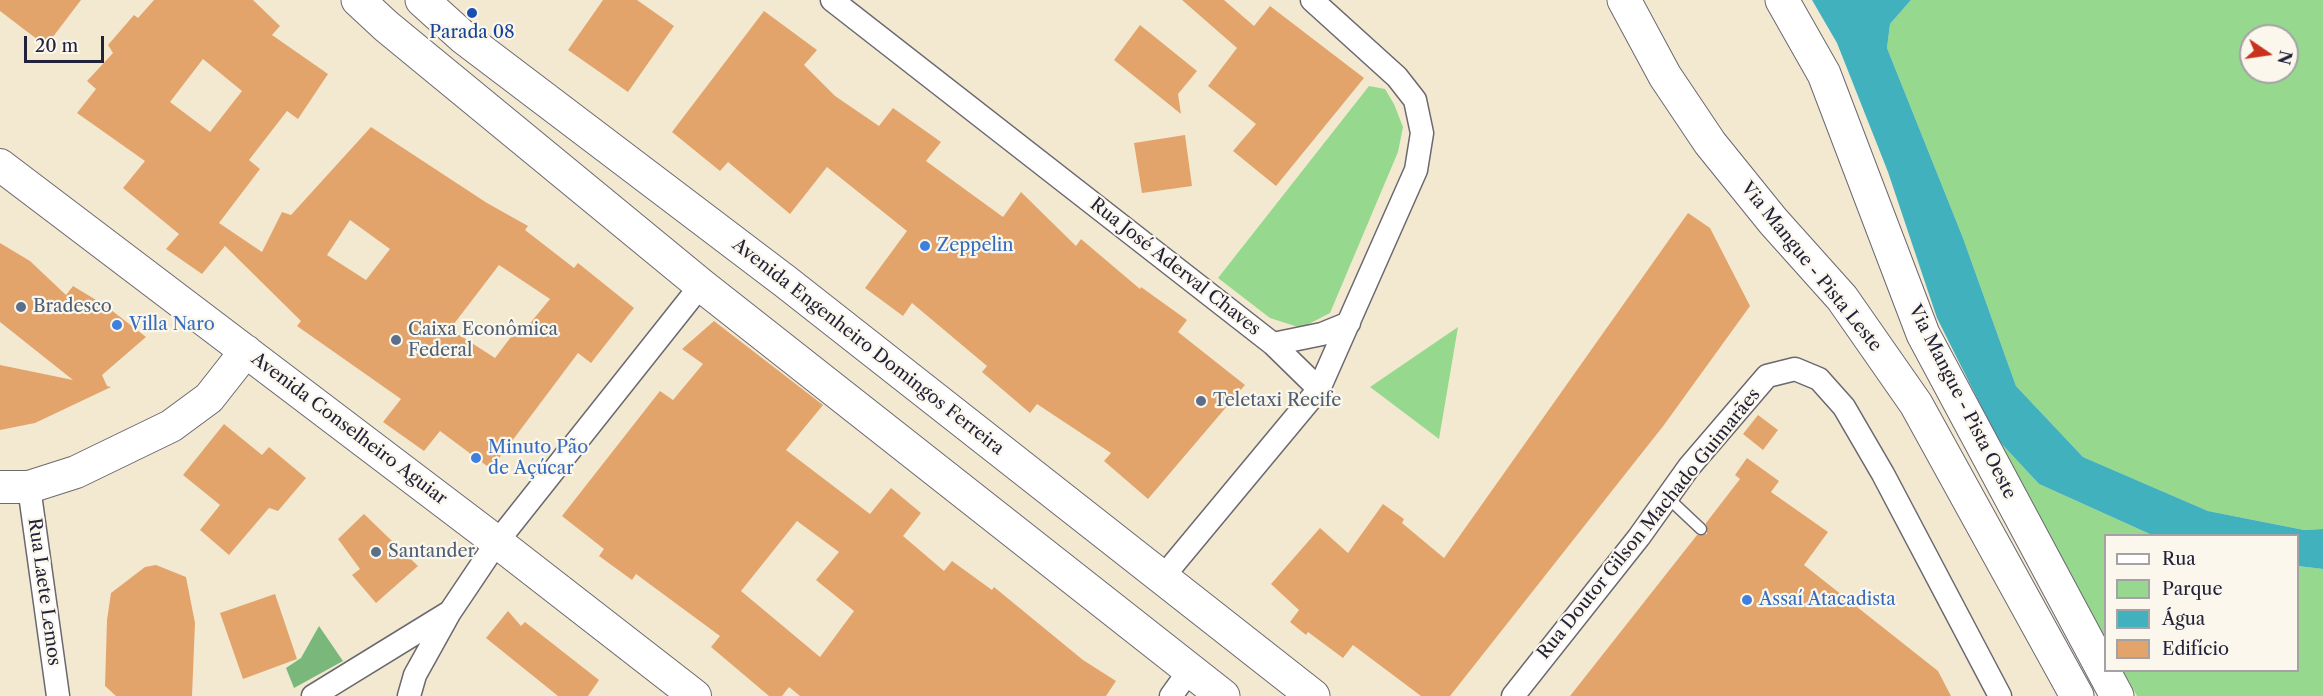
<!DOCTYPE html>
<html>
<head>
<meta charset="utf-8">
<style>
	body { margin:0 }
	#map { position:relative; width:2323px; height:696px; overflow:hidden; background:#f3e9d1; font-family:"Libre Caslon Text",serif }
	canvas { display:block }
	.legend { position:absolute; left:2104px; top:534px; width:195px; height:138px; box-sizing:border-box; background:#fbf7ec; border:2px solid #a4a2a5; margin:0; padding:8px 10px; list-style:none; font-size:18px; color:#22223b }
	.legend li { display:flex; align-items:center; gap:12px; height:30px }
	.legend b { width:30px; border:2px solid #a4a2a5 }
	.north { position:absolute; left:2239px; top:24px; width:60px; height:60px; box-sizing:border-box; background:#fbf7ec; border:2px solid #a4a2a5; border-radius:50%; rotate:103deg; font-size:16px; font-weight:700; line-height:24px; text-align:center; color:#22223b }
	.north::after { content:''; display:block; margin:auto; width:21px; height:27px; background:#c8321e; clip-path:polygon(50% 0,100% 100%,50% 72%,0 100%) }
	.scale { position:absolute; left:24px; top:36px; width:80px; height:27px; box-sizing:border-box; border:3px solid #22223b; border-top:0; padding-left:8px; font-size:18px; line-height:21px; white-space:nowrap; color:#22223b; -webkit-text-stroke:4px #fbf7ec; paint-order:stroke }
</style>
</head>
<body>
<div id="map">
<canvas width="2323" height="696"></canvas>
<ul class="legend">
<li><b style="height:8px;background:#fff"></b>Rua</li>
<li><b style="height:16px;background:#97d88f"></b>Parque</li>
<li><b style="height:16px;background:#42b1be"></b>Água</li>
<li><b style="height:16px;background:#e3a46c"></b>Edifício</li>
</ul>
<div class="north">N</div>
<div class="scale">20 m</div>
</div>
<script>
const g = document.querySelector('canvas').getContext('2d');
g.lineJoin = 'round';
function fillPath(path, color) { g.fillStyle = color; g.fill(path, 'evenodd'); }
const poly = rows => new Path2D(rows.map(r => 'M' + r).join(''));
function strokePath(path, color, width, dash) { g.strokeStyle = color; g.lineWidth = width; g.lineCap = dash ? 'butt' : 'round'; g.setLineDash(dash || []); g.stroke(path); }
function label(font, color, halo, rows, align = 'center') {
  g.font = font + ' "Libre Caslon Text",serif'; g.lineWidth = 4.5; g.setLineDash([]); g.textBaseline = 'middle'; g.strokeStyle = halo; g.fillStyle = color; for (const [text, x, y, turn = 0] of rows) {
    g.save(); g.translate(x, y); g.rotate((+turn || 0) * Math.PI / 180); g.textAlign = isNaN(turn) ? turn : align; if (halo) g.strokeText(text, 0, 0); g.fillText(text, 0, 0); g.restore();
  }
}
const green = poly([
	[1911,0,2323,0,2323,529,2304,530,2208,511,2083,457,2016,386,1963,238,1887,48,1890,24],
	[2251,36,2287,36,2287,72,2251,72],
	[1369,86,1385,89,1394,104,1403,127,1398,152,1330,313,1301,328,1270,318,1218,278],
	[1458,327,1439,439,1370,387],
	[1998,440,2039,484,2152,535,2106,536,2105,638],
	[2298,566,2323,569,2323,696,2137,696,2123,671,2298,670]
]);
const forest = poly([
	[319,626,343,661,294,688,286,668,301,658]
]);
const water = poly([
	[1812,0,1911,0,1890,24,1887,48,1963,238,2016,386,2083,457,2208,511,2304,530,2323,529,2323,569,2298,566,2298,536,2152,535,2039,484,1998,440,1937,318,1888,172,1837,43]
]);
const building = poly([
	[0,0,81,0,46,46,0,11],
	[154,0,253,0,280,26,272,35,328,74,298,119,287,111,249,160,260,169,219,223,262,252,282,212,291,215,371,127,487,203,528,226,525,230,574,268,578,263,634,308,591,363,578,353,491,469,440,431,424,451,383,422,401,399,297,326,301,321,225,246,202,274,166,249,179,234,123,188,145,161,77,113,96,89,87,81,113,53,108,45,134,15,138,18],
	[203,59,242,91,210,132,170,102],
	[350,220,390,249,366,280,327,255],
	[499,265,550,299,522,333,517,329,495,358,450,329],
	[603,0,637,0,674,26,628,92,568,50],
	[1182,0,1224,0,1254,26,1270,6,1364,78,1276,186,1233,151,1256,124,1208,86,1237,48],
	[764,11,817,50,804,65,835,96,879,126,893,108,941,142,926,161,1003,217,1021,192,1076,246,1081,239,1140,289,1141,287,1187,320,1178,332,1245,385,1148,499,1104,461,1111,453,1037,404,1030,413,982,372,987,366,912,303,903,316,865,288,907,231,827,167,790,214,728,162,720,171,672,132],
	[1140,25,1197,71,1178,94,1181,114,1114,60],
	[1185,135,1192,186,1142,193,1134,143],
	[1688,213,1710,228,1750,306,1664,425,1450,696,1421,696,1353,645,1343,658,1308,632,1306,635,1290,622,1299,610,1271,584,1320,528,1348,553,1383,504,1404,519,1402,523,1444,558],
	[0,243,30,261,66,295,73,286,106,306,146,337,102,375,107,386,111,387,35,423,0,430,0,365,73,380,0,322],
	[714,321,823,405,786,450,870,514,891,488,921,513,903,536,944,571,952,561,992,590,994,587,1083,660,1116,681,1106,696,800,696,789,687,782,696,769,696,711,647,720,636,636,574,632,580,599,556,604,549,562,516,660,391,673,400,703,364,682,349],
	[797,521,839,552,816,580,854,611,820,657,741,591],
	[1758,415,1778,430,1763,450,1743,434],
	[224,424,262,455,269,447,306,478,278,511,269,508,229,555,200,530,220,505,183,475],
	[1747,458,1779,481,1771,492,1828,532,1804,565,1938,671,1951,696,1570,696,1697,535,1707,534,1706,523,1740,479,1735,475],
	[364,514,418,566,376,603,352,575,360,569,338,539],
	[156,565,186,577,195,623,192,696,116,696,105,686,107,620,111,593,145,567],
	[275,594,297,659,243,679,220,613],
	[508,611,521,626,525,622,599,680,588,696,558,696,486,638]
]);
const lane = poly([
	[1667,497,1701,529]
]);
const street = poly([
	[832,0,1273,344,1319,389],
	[1273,344,1322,334,1349,323],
	[29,487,58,696],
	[1162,578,1319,389,1416,170,1422,133,1415,100,1397,77,1312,0],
	[313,696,448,613],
	[409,696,415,675,450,612,497,542,701,285],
	[1171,696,1189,671],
	[1513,696,1639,537,1689,467,1767,376,1795,369,1819,379,1844,407,1883,474,2000,696]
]);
const secondary = poly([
	[0,165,497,542,695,696],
	[0,487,29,487,76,472,171,426,209,398,246,351]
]);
const primary = poly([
	[358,0,386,26,701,285,1223,696],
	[422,0,463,37,786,282,1313,696],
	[1624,0,1665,76,1710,143,1773,221,1842,298,1916,404,2077,696],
	[1782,0,1824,74,1923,334,2117,696]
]);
const markers = [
	[472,13,6,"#1a4fb4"],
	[925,246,6,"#3f7fe0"],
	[21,307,6,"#5c6f8a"],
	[117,325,6,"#3f7fe0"],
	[396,340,6,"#5c6f8a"],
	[1201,401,6,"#5c6f8a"],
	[476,458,6,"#3f7fe0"],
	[376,552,6,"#5c6f8a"],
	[1747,600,6,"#3f7fe0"]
];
const transitNames = [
	["Parada 08",472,33]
];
const shopNames = [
	["Zeppelin",937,246],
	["Villa Naro",129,325],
	["Minuto Pão",488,448],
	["de Açúcar",488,469],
	["Assaí Atacadista",1759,600]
];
const streetNames = [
	["Rua José Aderval Chaves",1175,267,38],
	["Via Mangue - Pista Leste",1811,267,51],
	["Avenida Engenheiro Domingos Ferreira",868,347,38],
	["Via Mangue - Pista Oeste",1962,402,63],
	["Avenida Conselheiro Aguiar",349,429,37],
	["Rua Doutor Gilson Machado Guimarães",1649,524,-51],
	["Rua Laete Lemos",44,592,82]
];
const serviceNames = [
	["Bradesco",33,307],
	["Caixa Econômica",408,330],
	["Federal",408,351],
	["Teletaxi Recife",1213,401],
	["Santander",388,552]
];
fillPath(green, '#97d88f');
fillPath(forest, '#79b87a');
fillPath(water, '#42b1be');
fillPath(building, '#e3a46c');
strokePath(lane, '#6b6870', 13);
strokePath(street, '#6b6870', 25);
strokePath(secondary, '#6b6870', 34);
strokePath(primary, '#6b6870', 35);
strokePath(lane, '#fff', 10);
strokePath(street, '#fff', 22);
strokePath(secondary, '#fff', 32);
strokePath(primary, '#fff', 33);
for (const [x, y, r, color] of markers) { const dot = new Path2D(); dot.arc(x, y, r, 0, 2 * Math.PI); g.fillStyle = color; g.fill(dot); strokePath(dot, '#fbf7ec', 2); }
label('18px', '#164399', '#fbf7ec', transitNames);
label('18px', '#366cbe', '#fbf7ec', shopNames, 'left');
label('18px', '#22223b', '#fbf7ec', streetNames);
label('18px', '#4e5e75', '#fbf7ec', serviceNames, 'left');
</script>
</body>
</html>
